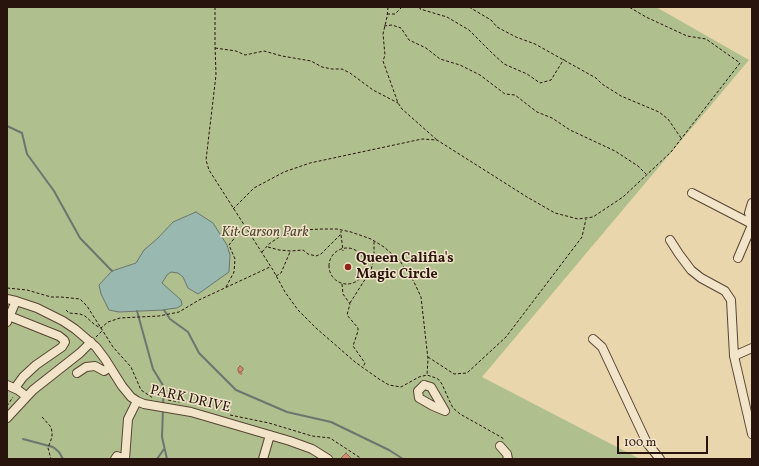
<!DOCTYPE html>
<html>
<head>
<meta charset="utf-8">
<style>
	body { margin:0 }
	#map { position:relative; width:759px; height:466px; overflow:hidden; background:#e9d6ac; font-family:Vollkorn,serif }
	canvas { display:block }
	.frame { position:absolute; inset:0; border:8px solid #28140c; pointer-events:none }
	.scale { position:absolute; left:617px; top:436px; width:91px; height:18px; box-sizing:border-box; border:2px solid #28140c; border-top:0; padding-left:5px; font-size:12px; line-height:14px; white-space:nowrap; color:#28140c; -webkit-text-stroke:3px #f1e4c9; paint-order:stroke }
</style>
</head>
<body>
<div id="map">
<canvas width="759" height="466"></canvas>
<div class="frame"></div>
<div class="scale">100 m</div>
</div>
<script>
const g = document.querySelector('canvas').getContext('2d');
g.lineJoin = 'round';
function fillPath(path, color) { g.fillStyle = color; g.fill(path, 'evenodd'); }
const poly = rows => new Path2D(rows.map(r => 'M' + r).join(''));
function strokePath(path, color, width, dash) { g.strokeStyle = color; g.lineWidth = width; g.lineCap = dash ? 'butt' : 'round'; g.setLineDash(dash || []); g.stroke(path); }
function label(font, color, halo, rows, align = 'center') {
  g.font = font + ' Vollkorn,serif'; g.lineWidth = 3; g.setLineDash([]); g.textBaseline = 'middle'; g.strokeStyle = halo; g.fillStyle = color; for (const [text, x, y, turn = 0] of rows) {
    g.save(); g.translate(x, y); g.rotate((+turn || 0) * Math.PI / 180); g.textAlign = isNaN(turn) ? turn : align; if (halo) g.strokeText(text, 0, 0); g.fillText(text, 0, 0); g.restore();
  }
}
const green = poly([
	[7,7,656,7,749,60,482,377,640,459,7,459]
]);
const water = poly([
	[196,212,213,223,227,245,230,255,229,272,198,294,188,288,183,277,178,273,171,272,167,275,162,283,181,300,182,305,177,308,168,309,164,310,119,312,109,310,101,294,99,285,112,271,136,263,144,250,158,238,173,222,196,212]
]);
const stream = poly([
	[7,126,22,133,27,154,54,191,80,238,112,271],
	[164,310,170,319,188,332,199,353,236,390,287,412,331,422,389,450,403,459],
	[137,311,153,369,164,387,163,404],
	[163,409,162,437,167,459],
	[23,439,53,447,59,452,63,459],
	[157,459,164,449]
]);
const path = poly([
	[215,7,215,45,216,75,206,160,209,170,273,270,285,292,298,310,316,328,355,362,379,379,389,385,401,387,419,377,427,375,433,377,438,379,442,384,449,400,453,408,460,414,501,437,505,440],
	[388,7,387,17,383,34,385,55,383,61,398,103,402,109,437,140],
	[420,7,420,9,447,17,469,30,492,53,504,64,527,74,540,83,551,80,564,59],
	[469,7,491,20,497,27,516,37,535,44,596,78,602,84,621,96,659,112,668,119,681,138],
	[387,14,395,14,402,7],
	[384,26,392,25,401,28,409,40,426,48,440,59,460,65,480,75,505,94,515,95,537,112,552,118,570,130,615,151,638,166,646,174],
	[215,48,236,51,245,55,264,51,282,56,311,61,322,67,332,69,342,69,350,73,373,90,398,103],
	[233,209,254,188,284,172,310,163,422,139,437,140,527,197,555,213,578,219,593,217,623,197,671,152,740,63,706,39,687,36,646,17,629,7],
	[341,235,343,251],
	[268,247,279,250,291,251,303,250,308,254,316,256,321,254,341,234,341,231],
	'329 266a18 18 0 1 1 36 0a18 18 0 1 1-36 0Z',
	[262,252,269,244,282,235,302,230,322,229,337,229,351,232,371,239,384,247,400,261,414,282,421,297,428,359,427,375],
	[276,276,281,273,290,252],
	[342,284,343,294,350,304,347,315,358,328,358,331,353,346,365,363,363,367],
	[226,287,234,272,235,259,229,245,244,226],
	[7,288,27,290,51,297,61,297,80,299,87,306,113,347,131,367,141,390,153,398],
	[350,303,371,270,374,259,374,241],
	[66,310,69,313,80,314,85,316,95,325,101,328,108,322,120,318,159,316,179,312,199,300,270,267],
	[96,337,102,331],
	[428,357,454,374,467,373,506,337,582,237,586,219],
	[168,400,180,402],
	[7,406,13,397],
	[230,415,269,423,312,436,330,438,362,459],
	[42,417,51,427,52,432,52,437,48,448,51,459]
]);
const minor = poly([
	[692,193,752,224],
	[752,203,749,213,752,221],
	[670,240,679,254,691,270,701,278,725,291,731,300,734,356,752,434],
	[738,258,752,225],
	[7,299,16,301,37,308,63,321,75,329,96,347,105,359,122,386,131,397,137,401,144,404,191,412,290,441,312,449,328,459],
	[9,316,59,336,64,340,65,342,62,347,36,365,23,377,15,388],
	[7,322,16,301],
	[593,339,602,347,647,443,660,459],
	[734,356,752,348],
	[77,373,86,367,95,366,104,371,110,367],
	[7,385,18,390,26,396],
	[424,385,431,387,445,411,433,406,419,398,418,391,424,385],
	[7,418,33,390,80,353,91,342],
	[500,446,507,454,508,459],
	[115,459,117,456,124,459],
	[125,459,128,419,137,401],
	[263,459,270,435]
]);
const wall = poly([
	[238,371,243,373,241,375,238,373]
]);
const building = poly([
	[240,366,243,368,243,370,241,372,238,371,238,368,240,366],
	[346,453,352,459,342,459,341,458,346,453]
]);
const markers = [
	[348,267,4,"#8f2418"]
];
const parkNames = [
	["Kit Carson Park",265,233]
];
const poiNames = [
	["Queen Califia's",356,259],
	["Magic Circle",356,275]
];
const streetNames = [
	["PARK DRIVE",190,400,13]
];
fillPath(green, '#b0bf8e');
fillPath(water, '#99b8b0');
strokePath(water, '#6c766e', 1);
strokePath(stream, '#6c766e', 2);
strokePath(minor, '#584434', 10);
strokePath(path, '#28140c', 1, [3, 2]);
strokePath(minor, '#f1e4c9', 8);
fillPath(wall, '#b47a62');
fillPath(building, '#d18e72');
strokePath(building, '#926350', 1);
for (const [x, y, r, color] of markers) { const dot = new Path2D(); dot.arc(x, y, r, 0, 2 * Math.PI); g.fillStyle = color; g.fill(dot); strokePath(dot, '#f1e4c9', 1.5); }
label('italic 14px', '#514733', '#f1e4c9', parkNames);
label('bold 14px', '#28140c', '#f1e4c9', poiNames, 'left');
label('14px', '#28140c', '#f1e4c9', streetNames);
</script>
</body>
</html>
